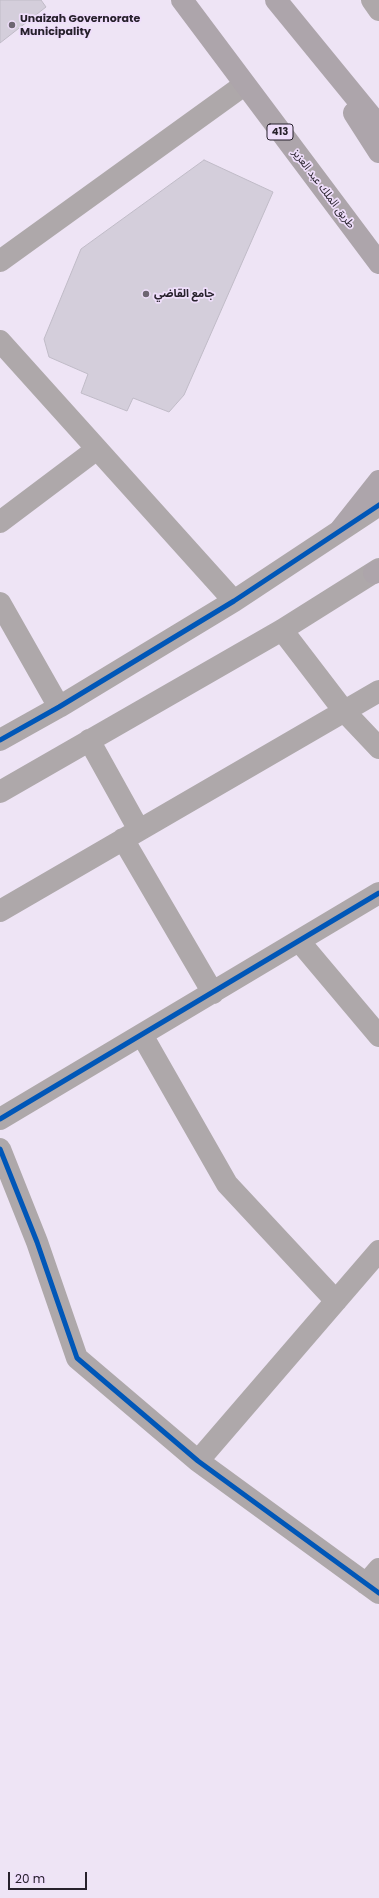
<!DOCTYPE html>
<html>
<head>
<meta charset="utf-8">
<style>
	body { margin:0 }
	#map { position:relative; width:379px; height:1898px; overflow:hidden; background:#eee4f5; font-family:Poppins,sans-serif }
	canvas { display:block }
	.scale { position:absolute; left:8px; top:1872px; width:79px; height:18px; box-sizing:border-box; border:2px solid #27212c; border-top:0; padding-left:5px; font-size:12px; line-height:14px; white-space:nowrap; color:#27212c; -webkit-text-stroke:3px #efdefb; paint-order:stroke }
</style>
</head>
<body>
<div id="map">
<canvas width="379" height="1898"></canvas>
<div class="scale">20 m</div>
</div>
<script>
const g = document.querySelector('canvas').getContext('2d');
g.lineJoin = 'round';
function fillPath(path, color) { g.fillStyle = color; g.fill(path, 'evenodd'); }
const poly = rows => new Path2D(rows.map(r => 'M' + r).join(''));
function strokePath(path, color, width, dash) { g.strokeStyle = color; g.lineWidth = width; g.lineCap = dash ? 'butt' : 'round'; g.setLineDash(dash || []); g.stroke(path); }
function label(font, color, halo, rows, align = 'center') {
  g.font = font + ' Poppins,"Noto Sans Arabic",sans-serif'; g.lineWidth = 3.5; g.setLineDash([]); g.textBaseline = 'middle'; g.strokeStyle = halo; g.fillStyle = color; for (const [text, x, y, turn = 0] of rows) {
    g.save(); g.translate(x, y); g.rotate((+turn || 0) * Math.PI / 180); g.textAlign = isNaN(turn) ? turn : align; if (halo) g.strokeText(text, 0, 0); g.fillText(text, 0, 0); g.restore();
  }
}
const building = poly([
	[0,0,41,0,46,7,0,43,0,0],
	[204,160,273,192,184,395,169,412,133,398,127,411,81,393,88,374,49,357,44,339,81,249,204,160]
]);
const minor = poly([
	[372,0,379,10],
	[0,261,244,85],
	[0,341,234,601],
	[0,522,97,449],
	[0,603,59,707],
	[282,630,344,711,379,748],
	[0,740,59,707,234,601,379,505],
	[89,740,139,830],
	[0,792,282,630,379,569],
	[123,839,213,993],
	[0,911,379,691],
	[299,941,379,1036],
	[142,1035,227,1184,336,1301],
	[0,1119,379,893],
	[0,1149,37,1242,77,1358,198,1461,379,1593],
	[198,1461,379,1251],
	[366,1584,379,1569]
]);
const highway = poly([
	[182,0,379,263],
	[276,0,379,126],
	[354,113,379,152],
	[341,529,379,481],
	[374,573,379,571]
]);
const cycleway = poly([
	[0,740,59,707,234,601,379,505],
	[0,1119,379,893],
	[0,1149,37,1242,77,1358,198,1461,379,1593]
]);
const markers = [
	[12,25,4,"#6d6572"],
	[146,294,4,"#6d6572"]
];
const shields = [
	[280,132,26]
];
const shieldNames = [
	["413",280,132]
];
const poiNames = [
	["Unaizah Governorate",20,19],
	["Municipality",20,32],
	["جامع القاضي",154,294]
];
const streetNames = [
	["طريق الملك عبد العزيز",323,189,53]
];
fillPath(building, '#d4cedb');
strokePath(building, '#c0bbc7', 1);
strokePath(minor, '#aea8aa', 22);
strokePath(highway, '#ada5ab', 22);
strokePath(cycleway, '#0057b8', 5);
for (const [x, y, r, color] of markers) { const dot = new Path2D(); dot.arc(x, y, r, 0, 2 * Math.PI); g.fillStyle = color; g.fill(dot); strokePath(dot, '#efdefb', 1.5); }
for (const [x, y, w] of shields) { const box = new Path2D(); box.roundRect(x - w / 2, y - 8, w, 16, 3); g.fillStyle = '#efdefb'; g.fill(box); strokePath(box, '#27212c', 1); }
label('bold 10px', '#27212c', null, shieldNames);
label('bold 11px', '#27212c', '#efdefb', poiNames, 'left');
label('11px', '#27212c', '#efdefb', streetNames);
</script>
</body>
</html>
